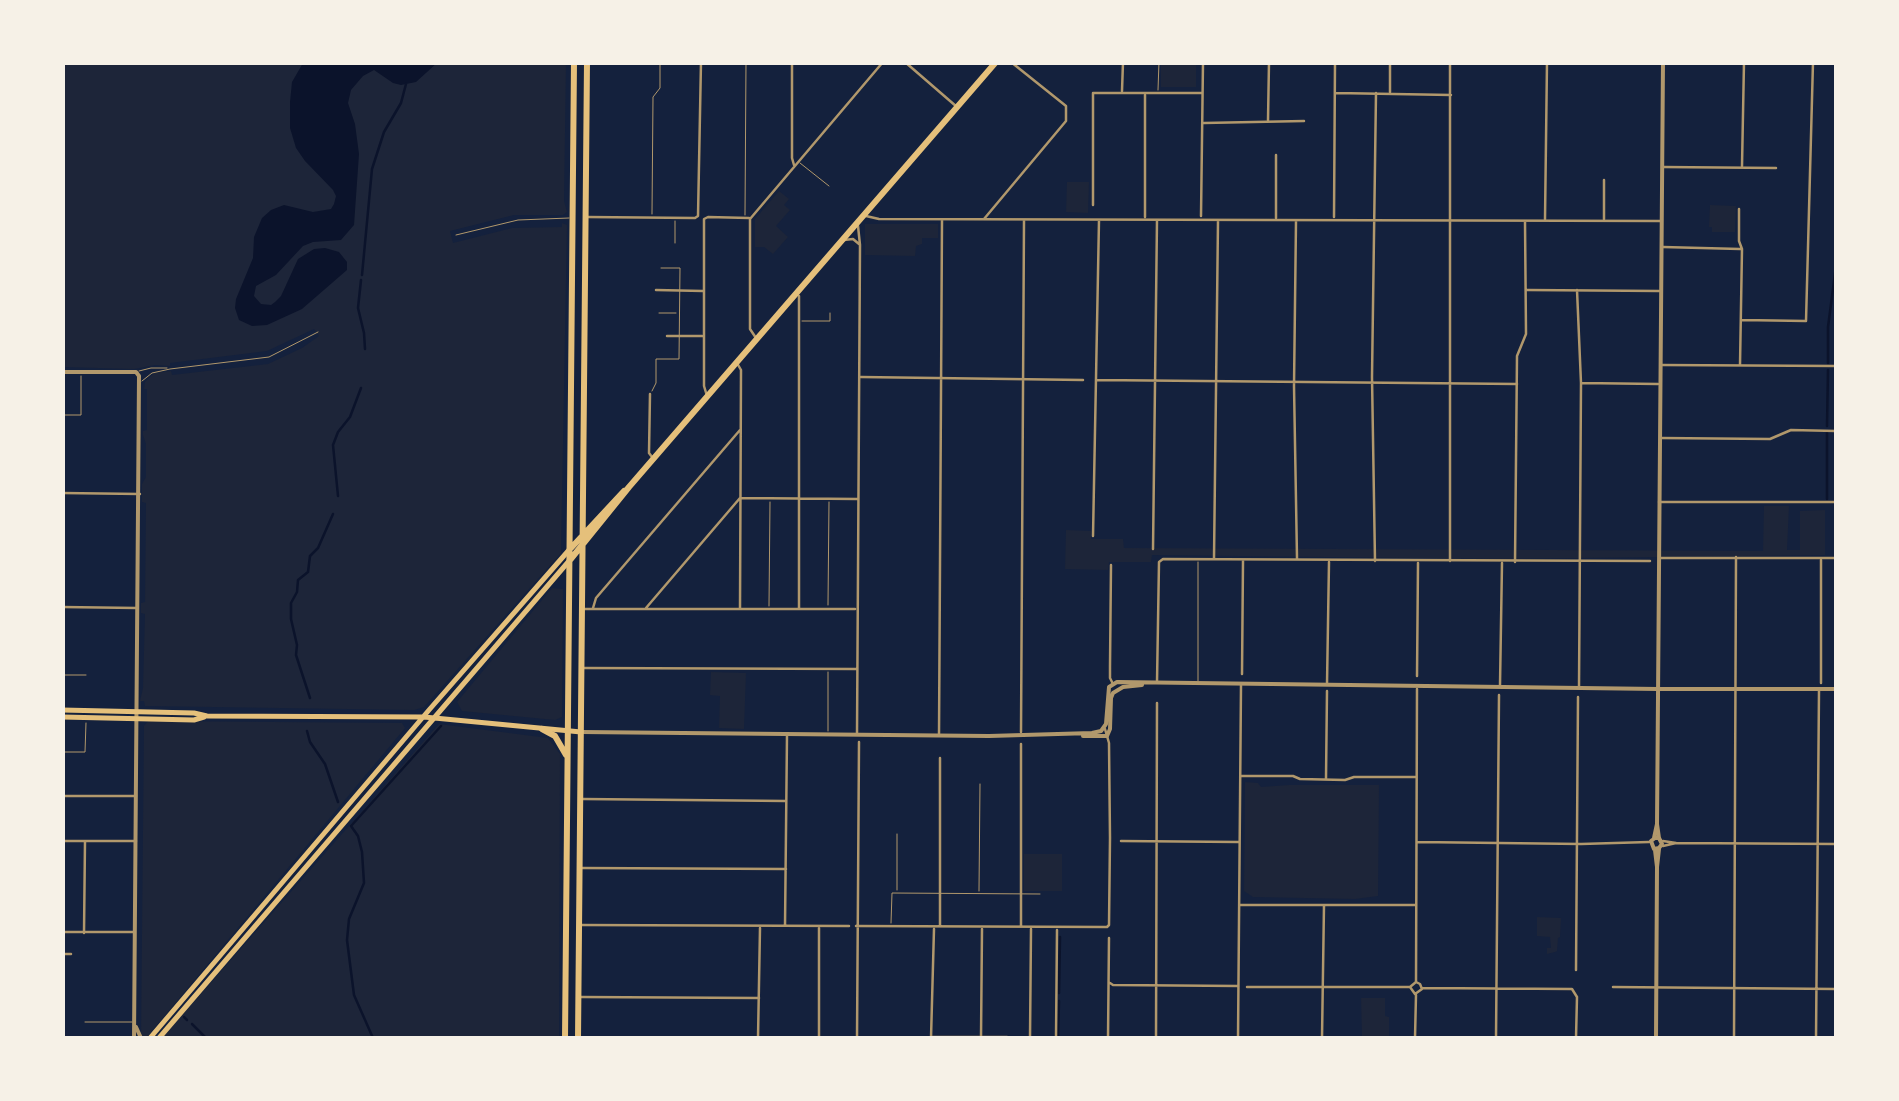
<!DOCTYPE html>
<html>
<head>
<meta charset="utf-8">
<style>
	body { margin:0 }
	#map { position:relative; width:1899px; height:1101px; overflow:hidden; background:#14213d; font-family:"Roboto Condensed",sans-serif }
	canvas { display:block }
	.frame { position:absolute; inset:0; border:65px solid #f6f1e7; pointer-events:none }
</style>
</head>
<body>
<div id="map">
<canvas width="1899" height="1101"></canvas>
<div class="frame"></div>
</div>
<script>
const g = document.querySelector('canvas').getContext('2d');
g.lineJoin = 'round';
function fillPath(path, color) { g.fillStyle = color; g.fill(path, 'evenodd'); }
const poly = rows => new Path2D(rows.map(r => 'M' + r).join(''));
function strokePath(path, color, width, dash) { g.strokeStyle = color; g.lineWidth = width; g.lineCap = dash ? 'butt' : 'round'; g.setLineDash(dash || []); g.stroke(path); }
const green = poly([
	[63,63,566,63,564,201,567,212,563,215,514,215,450,231,453,243,512,228,562,227,562,223,567,225,561,553,424,707,414,710,145,706,144,701,140,701,143,688,145,614,141,613,141,603,145,602,146,503,142,502,142,484,146,477,146,444,143,435,143,431,147,430,147,389,144,389,145,382,154,373,171,371,172,375,268,364,302,348,319,336,314,329,267,351,170,363,170,366,155,365,134,369,63,367],
	[1161,63,1196,63,1196,87,1161,87],
	[1067,182,1089,182,1088,213,1066,212],
	[779,191,789,199,784,205,790,210,776,226,788,237,773,254,764,247,755,247,755,219],
	[1710,205,1736,206,1735,232,1712,232,1712,227,1709,227],
	[865,224,938,224,938,238,922,238,922,244,916,246,915,256,865,255],
	[1764,506,1789,506,1787,550,1800,550,1800,511,1825,510,1825,555,1497,559,1152,555,1151,562,1109,562,1108,570,1065,569,1066,530,1091,531,1091,539,1123,539,1124,548,1763,551],
	[552,588,563,589,562,717,555,720,462,711,457,702],
	[711,672,746,673,744,729,719,728,720,696,710,695],
	[148,721,402,723,405,728,146,1038,141,1038,144,726],
	[439,724,548,738,560,754,559,1038,162,1038],
	[1245,782,1258,783,1261,787,1289,785,1379,785,1378,896,1355,899,1253,897,1244,891],
	[1024,854,1062,854,1062,891,1024,891],
	[1537,917,1561,918,1560,937,1558,938,1557,951,1555,952,1547,954,1547,948,1551,948,1550,937,1537,936],
	[1361,998,1385,998,1385,1016,1389,1017,1389,1038,1362,1038]
]);
const water = poly([
	[303,63,437,63,416,82,401,85,393,83,374,70,363,76,351,90,348,103,355,124,359,154,354,225,341,240,313,242,303,246,276,275,256,286,254,296,261,304,271,305,275,302,281,296,298,259,314,249,325,248,339,252,347,262,347,270,302,309,267,325,252,326,239,320,235,308,236,299,253,258,254,237,262,218,271,210,284,205,313,212,331,209,334,204,336,196,333,190,305,161,296,148,290,128,290,102,292,82]
]);
const stream = poly([
	[362,275,372,169,384,132,401,103,406,84],
	[361,280,358,308,364,333,365,349],
	[1828,363,1828,327,1836,266,1836,218],
	[1827,426,1828,370],
	[338,496,333,445,338,432,350,417,361,388],
	[1827,499,1827,433],
	[310,698,296,655,297,645,291,619,291,603,297,592,298,580,308,572,310,556,318,548,333,514],
	[307,731,310,742,325,764,338,802],
	[1059,993,1060,937],
	[184,1017,187,1020],
	[192,1024,206,1038],
	[373,1038,354,995,347,940,349,919,364,883,362,852,358,836,351,826,441,726],
	[1058,1038,1059,1001]
]);
const service = poly([
	[1158,90,1159,62],
	[800,163,829,186],
	[652,214,653,97,660,88,660,62],
	[745,215,746,62],
	[456,235,518,220,569,218],
	[675,243,675,221],
	[659,313,676,313],
	[802,321,830,321,830,313],
	[139,371,151,368,167,368],
	[142,381,152,373,170,369,269,357,318,332],
	[652,391,656,383,656,359,679,359,680,268,661,268],
	[63,415,81,415,81,376],
	[1198,562,1198,681],
	[828,605,829,502],
	[769,606,770,502],
	[62,675,86,675],
	[828,731,828,672],
	[62,752,85,752,86,723],
	[897,890,897,834],
	[979,891,980,784],
	[891,923,892,893,1040,894],
	[85,1022,132,1022]
]);
const minor = poly([
	[792,62,792,158,794,165],
	[905,62,957,107],
	[1122,91,1123,62],
	[1390,92,1390,62],
	[1336,93,1451,95],
	[1145,95,1145,217],
	[1268,120,1269,62],
	[1204,123,1304,121],
	[1276,155,1276,218],
	[1742,166,1744,62],
	[1663,167,1776,168],
	[1093,205,1093,93,1202,93],
	[1739,209,1739,241,1742,249,1740,365],
	[866,216,879,219,1661,221],
	[1201,216,1203,62],
	[587,217,695,218,698,216,701,62],
	[1334,217,1335,62],
	[984,219,1066,121,1066,106,1011,62],
	[1545,219,1547,62],
	[1604,219,1604,180],
	[1296,221,1294,386,1297,558],
	[844,240,853,239,859,244],
	[1663,247,1740,249],
	[656,290,703,291],
	[1527,290,1659,291],
	[1577,290,1581,383,1579,687],
	[1741,320,1806,321,1813,62],
	[667,336,702,336],
	[756,338,750,329,750,219,883,62],
	[737,363,741,370,740,608],
	[1661,365,1836,366],
	[861,377,1083,380],
	[1097,380,1517,384],
	[1581,383,1658,384],
	[650,394,649,453,652,457],
	[707,396,704,386,704,219,708,217,749,218],
	[1661,438,1770,439,1791,430,1836,431],
	[62,493,140,494],
	[1659,502,1836,502],
	[1093,536,1099,220],
	[1153,549,1157,220],
	[1214,558,1218,221],
	[1661,558,1836,558],
	[1375,561,1372,377,1376,93],
	[1450,561,1450,62],
	[1515,562,1517,356,1526,334,1525,222],
	[1111,565,1110,666,1110,678,1113,684],
	[62,607,137,608],
	[593,608,596,598,740,430],
	[646,608,740,498,858,499],
	[583,609,855,609],
	[799,609,799,296],
	[584,668,856,669],
	[1242,674,1243,561],
	[1417,676,1418,563],
	[1157,682,1159,562,1163,559,1650,561],
	[1821,683,1821,560],
	[1327,684,1329,562],
	[1500,685,1502,563],
	[1021,732,1024,220],
	[857,733,860,245,858,226],
	[939,735,942,220],
	[1021,744,1021,926],
	[1242,776,1293,776,1300,779,1345,780,1354,777,1416,777],
	[1326,778,1327,691],
	[62,796,136,796],
	[583,799,786,801],
	[62,841,136,841],
	[1121,841,1238,842],
	[1663,841,1676,843,1663,846],
	[1417,842,1581,844,1649,842],
	[1676,843,1836,844],
	[582,868,786,869],
	[1240,905,1416,905],
	[580,925,849,926],
	[785,926,787,735],
	[856,926,1107,927,1109,925,1110,838,1109,743,1105,729],
	[940,926,940,758],
	[62,932,134,932],
	[84,933,85,841],
	[62,954,71,954],
	[1576,970,1578,697],
	[1416,982,1417,689],
	[1110,983,1113,985,1238,986],
	[1247,987,1410,987,1416,982,1420,984,1422,989,1415,994,1410,987],
	[1613,987,1836,989],
	[1422,988,1572,989,1577,997,1576,1038],
	[581,997,759,998],
	[931,1037,1007,1037],
	[758,1038,760,928],
	[819,1038,819,928],
	[857,1038,859,742],
	[931,1038,934,929],
	[981,1038,982,929],
	[1030,1038,1031,929],
	[1056,1038,1057,930],
	[1108,1038,1109,938],
	[1156,1038,1157,703],
	[1238,1038,1241,685],
	[1322,1038,1324,905],
	[1415,1038,1416,995],
	[1496,1038,1499,695],
	[1734,1038,1736,557],
	[1816,1038,1819,690]
]);
const tertiary = poly([
	[62,372,136,372,139,376,134,1038],
	[581,732,989,736,1092,733,1101,731,1106,724,1109,687,1117,682,1658,689,1836,689],
	[1083,736,1107,736,1110,729,1111,698,1113,693,1123,687,1142,685],
	[1657,824,1663,62],
	[1654,838,1657,824,1659,838,1662,844,1659,848,1654,849,1651,841,1655,838,1659,838],
	[1655,850,1657,867,1659,849],
	[136,1027,141,1038],
	[1656,1038,1657,867]
]);
const secondary = poly([
	[62,710,194,713,207,716,424,717,581,732],
	[62,717,194,720,204,717],
	[150,1038,429,710,569,550],
	[159,1038,569,561]
]);
const trunk = poly([
	[571,548,624,491],
	[570,560,629,487,996,62],
	[542,729,555,736,566,755],
	[565,1038,574,62],
	[578,1038,587,62]
]);
fillPath(green, '#1d2539');
fillPath(water, '#0b132b');
strokePath(stream, '#0b132b', 2.5);
strokePath(service, '#b1986c', 1);
strokePath(minor, '#b1986c', 2.5);
strokePath(tertiary, '#b1986c', 4);
strokePath(secondary, '#e5c07b', 5);
strokePath(trunk, '#e5c07b', 6);
</script>
</body>
</html>
